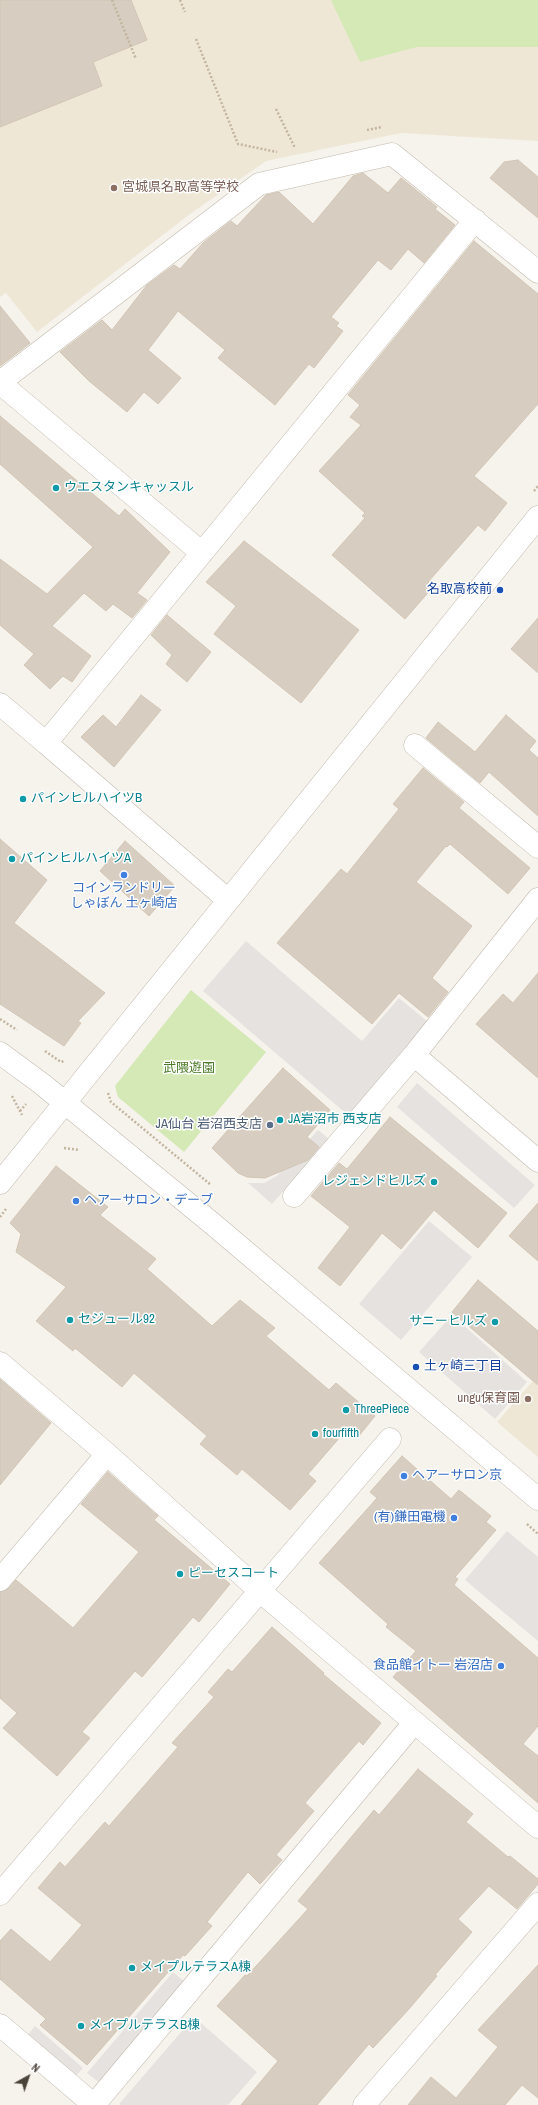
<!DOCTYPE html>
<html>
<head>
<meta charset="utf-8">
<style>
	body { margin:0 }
	#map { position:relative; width:538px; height:2105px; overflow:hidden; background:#f6f2ec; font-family:"Archivo Narrow",sans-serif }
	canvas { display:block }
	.north { position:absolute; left:8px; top:2057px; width:40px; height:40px; -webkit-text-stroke:3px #fff; paint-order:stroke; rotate:40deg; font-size:11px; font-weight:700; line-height:16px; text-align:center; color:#4a4339 }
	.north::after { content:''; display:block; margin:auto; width:14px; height:18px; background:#4a4339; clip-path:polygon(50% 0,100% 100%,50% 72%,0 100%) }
</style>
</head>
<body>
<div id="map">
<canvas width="538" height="2105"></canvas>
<div class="north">N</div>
</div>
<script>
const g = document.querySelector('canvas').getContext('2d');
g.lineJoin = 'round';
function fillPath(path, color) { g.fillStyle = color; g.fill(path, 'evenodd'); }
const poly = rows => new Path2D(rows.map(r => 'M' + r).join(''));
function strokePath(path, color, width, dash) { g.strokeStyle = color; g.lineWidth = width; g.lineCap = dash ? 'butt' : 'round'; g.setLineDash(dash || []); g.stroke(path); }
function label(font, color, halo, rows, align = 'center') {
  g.font = font + ' "Archivo Narrow","Noto Sans JP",sans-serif'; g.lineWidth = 3; g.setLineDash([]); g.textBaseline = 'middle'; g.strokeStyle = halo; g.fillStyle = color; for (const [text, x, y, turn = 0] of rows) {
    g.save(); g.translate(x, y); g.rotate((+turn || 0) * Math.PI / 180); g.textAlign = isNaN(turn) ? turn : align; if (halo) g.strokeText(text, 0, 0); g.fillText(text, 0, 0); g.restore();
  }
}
const education = poly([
	[0,0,538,0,538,141,401,133,266,161,190,214,37,332,6,293,0,297],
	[538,1375,538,1457,497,1422]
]);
const green = poly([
	[331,0,538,0,538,47,417,47,360,62],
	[191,990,266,1052,184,1152,118,1097,115,1086]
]);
const parking = poly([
	[246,941,362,1041,399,998,428,1022,349,1116,203,991],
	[417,1083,535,1185,514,1208,397,1107],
	[318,1130,329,1139,272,1204,248,1183,264,1183,277,1176],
	[429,1221,472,1257,401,1340,359,1304],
	[452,1315,527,1382,495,1419,419,1352],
	[507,1531,538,1557,538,1641,465,1580],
	[173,1972,186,1983,100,2083,87,2073],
	[194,2017,257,2072,228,2105,120,2105,120,2103],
	[35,2026,83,2068,73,2079,25,2038]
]);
const building = poly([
	[0,0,131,0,147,40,93,62,102,86,0,127,0,0],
	[518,160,538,177,538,218,490,178,504,162,518,160],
	[363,173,388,193,401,178,437,207,435,209,455,225,424,263,408,249,391,270,378,260,331,317,339,323,336,326,343,331,314,368,309,364,275,405,218,358,225,350,178,311,148,350,181,378,158,404,144,392,127,412,89,381,60,352,102,320,112,330,147,285,174,265,180,269,203,243,231,221,237,226,266,195,279,192,313,224,353,176,363,173],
	[474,241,538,294,538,404,474,476,507,503,485,531,478,525,428,582,433,587,405,619,332,555,365,518,362,516,365,513,319,471,361,425,350,417,360,405,348,395,474,241],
	[0,306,30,343,0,366,0,306],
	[0,416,119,516,125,509,170,552,137,593,147,600,132,618,113,604,106,611,84,593,52,626,91,656,72,682,63,676,50,689,24,665,34,654,0,625,0,559,47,594,93,547,0,464,0,416],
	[244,541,359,630,301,703,214,634,236,606,206,582,244,541],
	[167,615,211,652,187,682,166,664,172,655,151,635,167,615],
	[538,618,538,673,511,649,538,618],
	[141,695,161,710,114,767,81,737,103,715,116,727,141,695],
	[506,715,536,741,529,750,538,758,538,816,489,772,480,783,426,738,438,722,475,752,506,715],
	[423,768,464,802,459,808,530,868,508,894,450,844,447,847,446,846,416,882,472,926,432,978,448,992,428,1017,399,993,372,1024,277,943,341,869,347,874,399,809,393,804,423,768],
	[0,839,47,880,14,923,105,993,78,1021,81,1023,64,1046,0,1004,0,839],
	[125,841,175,886,149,916,100,871,125,841],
	[538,973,538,1078,476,1024,503,994,513,1003,538,973],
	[283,1068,330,1110,307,1137,319,1147,308,1160,265,1178,247,1177,238,1173,212,1148,283,1068],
	[390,1117,507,1213,478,1248,434,1210,401,1249,382,1233,340,1286,318,1268,350,1227,311,1196,339,1163,347,1169,390,1117],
	[56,1166,108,1207,100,1215,156,1259,147,1269,212,1326,240,1300,275,1328,266,1336,329,1390,336,1383,375,1416,358,1437,348,1428,308,1474,316,1481,290,1510,242,1469,237,1475,200,1444,207,1436,134,1373,122,1387,75,1348,73,1351,36,1321,66,1287,16,1252,21,1234,10,1223,56,1166],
	[538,1203,538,1261,509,1236,538,1203],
	[478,1280,538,1331,538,1385,452,1312,478,1280],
	[0,1379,51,1423,0,1485,0,1379],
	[402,1456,451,1499,459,1490,491,1516,486,1522,496,1530,455,1577,458,1579,454,1585,538,1658,538,1726,523,1744,538,1756,538,1803,393,1677,416,1651,386,1627,388,1624,319,1563,377,1498,370,1492,402,1456],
	[108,1472,158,1516,154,1520,230,1584,199,1622,193,1617,142,1677,135,1671,82,1732,90,1738,57,1776,3,1728,17,1713,0,1698,0,1592,9,1588,16,1580,73,1628,139,1552,81,1504,108,1472],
	[272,1627,324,1673,323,1674,381,1723,363,1745,359,1741,305,1803,314,1811,276,1855,282,1860,260,1884,248,1872,207,1922,212,1926,185,1956,183,1955,87,2065,40,2025,46,2019,0,1979,0,1941,11,1929,50,1962,82,1925,38,1888,60,1862,65,1867,105,1822,109,1826,178,1747,172,1743,214,1697,208,1692,228,1669,232,1672,272,1627],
	[418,1769,473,1814,466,1822,508,1857,510,1856,538,1879,538,1884,517,1909,489,1886,458,1919,472,1932,435,1975,437,1976,409,2009,373,2048,369,2044,317,2105,241,2105,278,2061,217,2006,245,1975,247,1976,308,1909,298,1901,353,1835,374,1810,379,1815,418,1769],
	[538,1965,538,2098,522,2085,505,2105,408,2105,431,2077,456,2098,498,2047,478,2030,538,1965]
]);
const path = poly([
	[112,0,136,59],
	[180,0,185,12],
	[196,39,238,144,277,152],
	[276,109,295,148],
	[367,130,382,127],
	[534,491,538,486],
	[0,1019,17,1030],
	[45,1051,61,1062,64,1061],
	[108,1093,111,1102,211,1185],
	[12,1096,22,1115],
	[20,1111,26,1104],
	[64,1148,79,1150],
	[0,1217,6,1209],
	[527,1524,538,1534]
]);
const minor = poly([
	[0,382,259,184,392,154,538,272],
	[0,383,202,553],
	[0,704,46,743,475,220],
	[46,743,228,900],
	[415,745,538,847],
	[414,1055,538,1161],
	[294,1196,414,1055,538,899],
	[0,1363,107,1454,261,1592,538,1827],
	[0,1580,107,1454],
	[0,1894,390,1439],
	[0,2025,94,2105],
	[94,2105,414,1723],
	[364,2105,538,1904]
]);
const tertiary = poly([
	[0,1053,42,1084,214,1225,538,1499],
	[0,1183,538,517]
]);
const markers = [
	[114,188,4,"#8d6e63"],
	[56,488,4,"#0f9aa8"],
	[500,590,4,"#1a4fb4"],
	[23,799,4,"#0f9aa8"],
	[12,859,4,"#0f9aa8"],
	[124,875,4,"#3f7fe0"],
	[280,1120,4,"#0f9aa8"],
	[270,1125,4,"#5c6f8a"],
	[434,1182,4,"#0f9aa8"],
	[76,1201,4,"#3f7fe0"],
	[70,1320,4,"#0f9aa8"],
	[495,1322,4,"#0f9aa8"],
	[416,1367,4,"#1a4fb4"],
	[528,1399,4,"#8d6e63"],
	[346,1410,4,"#0f9aa8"],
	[315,1434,4,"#0f9aa8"],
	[404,1476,4,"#3f7fe0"],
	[454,1518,4,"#3f7fe0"],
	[180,1574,4,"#0f9aa8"],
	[501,1666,4,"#3f7fe0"],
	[132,1968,4,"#0f9aa8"],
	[81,2026,4,"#0f9aa8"]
];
const educationNames = [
	["宮城県名取高等学校",122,188],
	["ungu保育園",520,1399,"right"]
];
const cultureNames = [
	["ウエスタンキャッスル",64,488],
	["パインヒルハイツB",31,799],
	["パインヒルハイツA",20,859],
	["JA岩沼市 西支店",288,1120],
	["レジェンドヒルズ",426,1182,"right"],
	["セジュール92",78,1320],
	["サニーヒルズ",487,1322,"right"],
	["ThreePiece",354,1410],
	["fourfifth",323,1434],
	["ピーセスコート",188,1574],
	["メイプルテラスA棟",140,1968],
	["メイプルテラスB棟",89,2026]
];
const transitNames = [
	["名取高校前",492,590],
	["土ヶ崎三丁目",424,1367,"left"]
];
const shopNames = [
	["コインランドリー",124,889,"center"],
	["しゃぼん 土ヶ崎店",124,904,"center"],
	["ヘアーサロン・デーブ",84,1201],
	["ヘアーサロン京",412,1476],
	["(有)鎌田電機",446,1518,"right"],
	["食品館イトー 岩沼店",493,1666,"right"]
];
const parkNames = [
	["武隈遊園",189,1069]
];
const serviceNames = [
	["JA仙台 岩沼西支店",262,1125]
];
fillPath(education, '#efe7d6');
fillPath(green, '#d4e9b5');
fillPath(parking, '#e5e2e0');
fillPath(building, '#d7cec1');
strokePath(building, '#d2c5b4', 1);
strokePath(minor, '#c2baae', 23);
strokePath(tertiary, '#c2baae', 23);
strokePath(path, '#c3b59f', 2.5, [2, 2]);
strokePath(minor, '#fff', 22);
strokePath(tertiary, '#fff', 22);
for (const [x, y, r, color] of markers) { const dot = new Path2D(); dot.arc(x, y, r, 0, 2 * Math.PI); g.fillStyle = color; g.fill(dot); strokePath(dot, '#fff', 1.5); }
label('13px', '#785e54', '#fff', educationNames, 'left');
label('13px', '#0d838f', '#fff', cultureNames, 'left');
label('13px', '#164399', '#fff', transitNames, 'right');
label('13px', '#366cbe', '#fff', shopNames, 'left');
label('13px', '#4d7d2b', '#fff', parkNames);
label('13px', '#4e5e75', '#fff', serviceNames, 'right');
</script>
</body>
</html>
